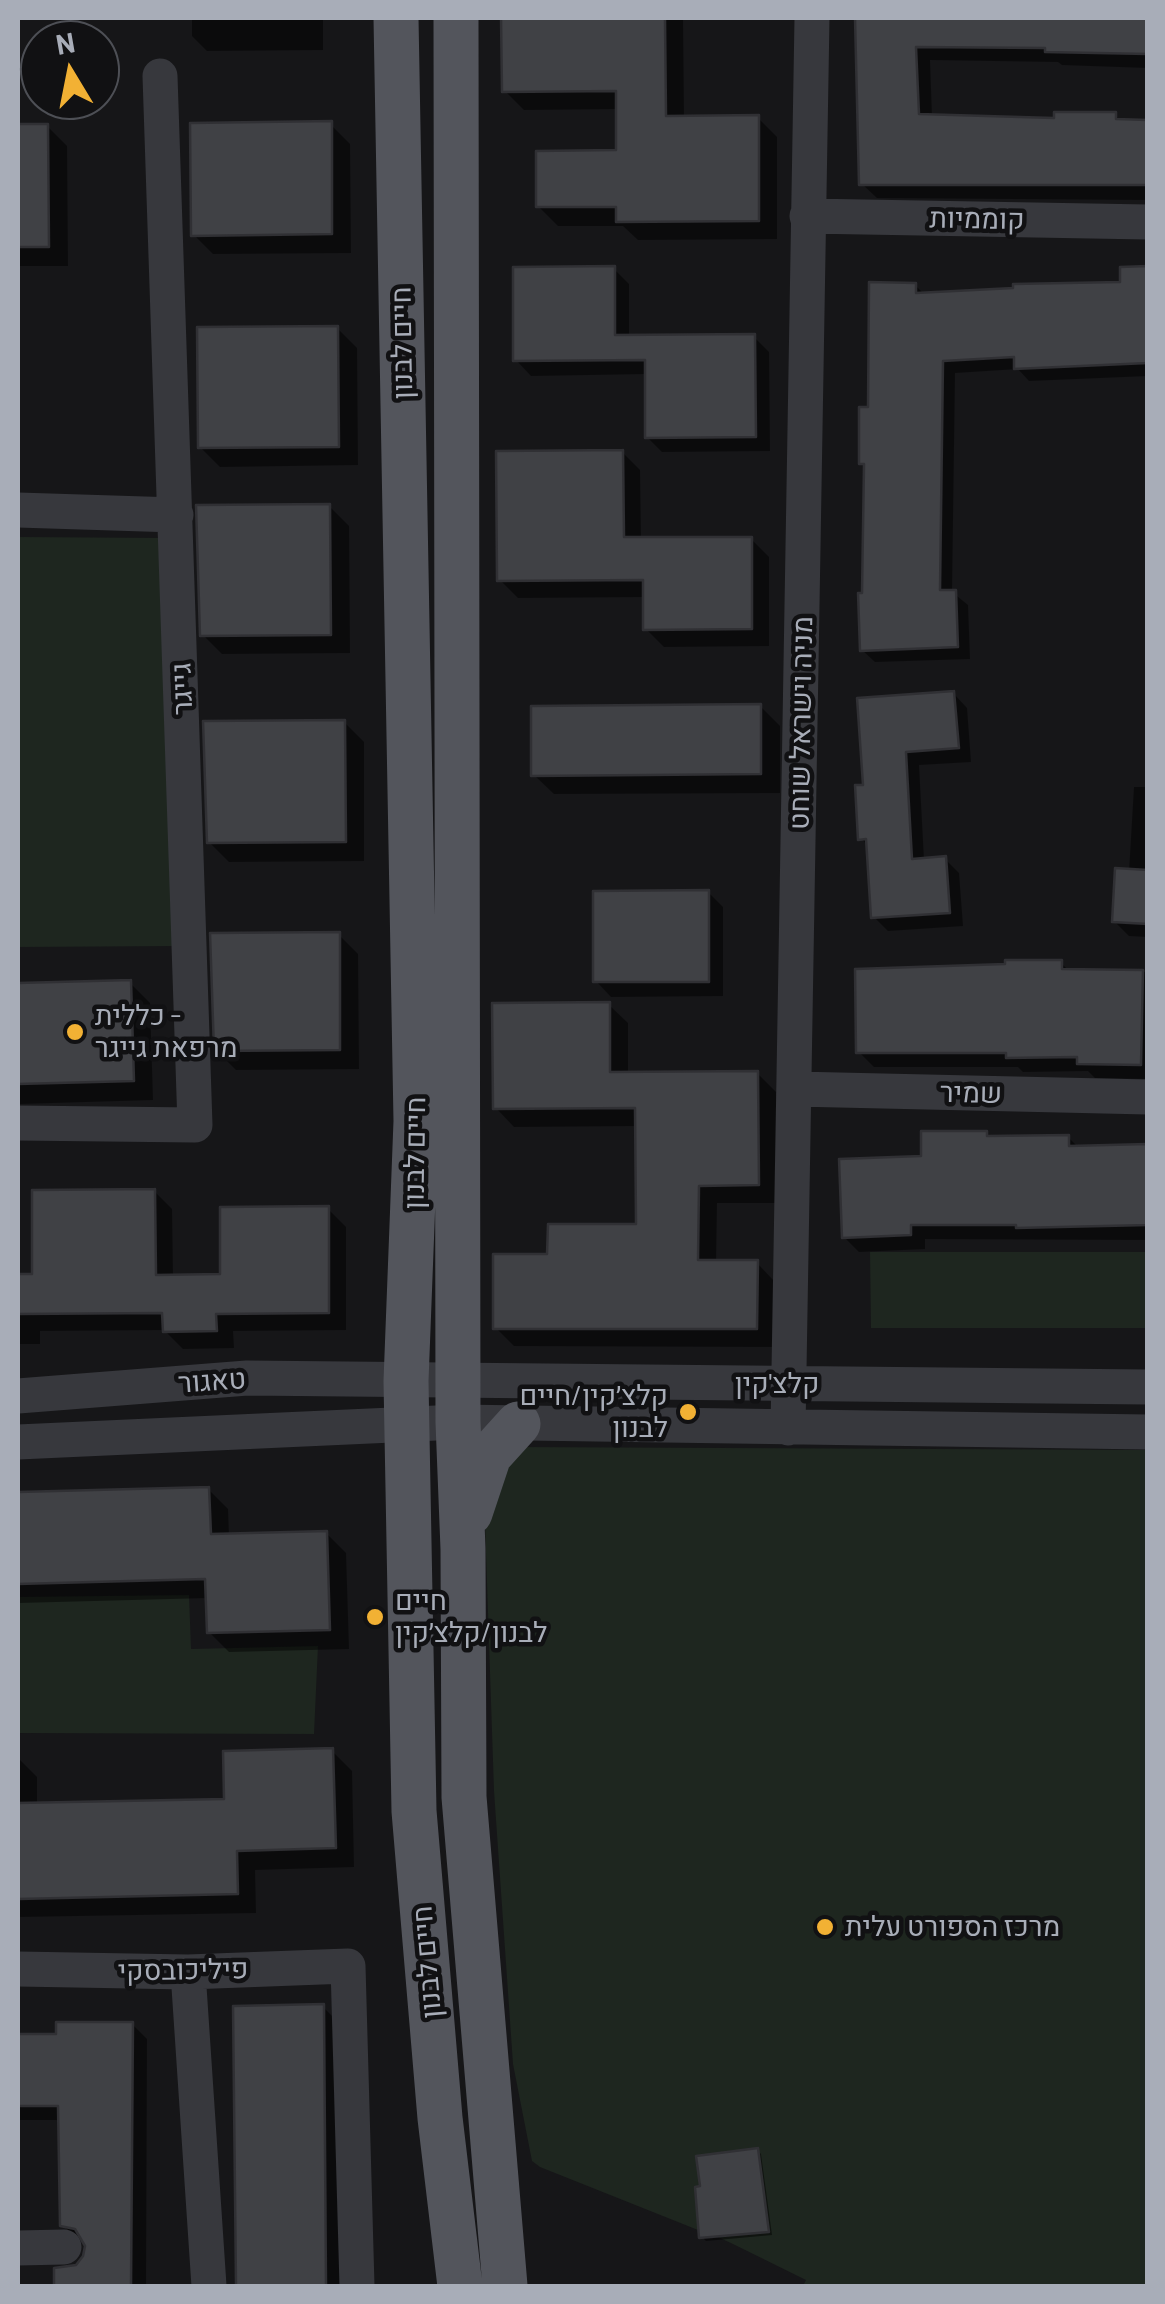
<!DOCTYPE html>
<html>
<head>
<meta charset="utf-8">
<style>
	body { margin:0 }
	#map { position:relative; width:1165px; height:2304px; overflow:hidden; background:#161618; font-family:Barlow,sans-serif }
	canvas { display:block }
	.frame { position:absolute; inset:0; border:20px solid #a8adb8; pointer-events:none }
	.north { position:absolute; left:20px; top:20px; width:100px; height:100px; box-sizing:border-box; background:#111113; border:2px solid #4d4f55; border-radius:50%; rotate:350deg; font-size:28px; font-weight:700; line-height:40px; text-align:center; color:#a8adb8 }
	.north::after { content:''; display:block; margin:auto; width:35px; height:45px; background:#f2b134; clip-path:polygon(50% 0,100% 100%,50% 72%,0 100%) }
</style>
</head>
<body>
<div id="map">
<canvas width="1165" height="2304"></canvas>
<div class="frame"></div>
<div class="north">N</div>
</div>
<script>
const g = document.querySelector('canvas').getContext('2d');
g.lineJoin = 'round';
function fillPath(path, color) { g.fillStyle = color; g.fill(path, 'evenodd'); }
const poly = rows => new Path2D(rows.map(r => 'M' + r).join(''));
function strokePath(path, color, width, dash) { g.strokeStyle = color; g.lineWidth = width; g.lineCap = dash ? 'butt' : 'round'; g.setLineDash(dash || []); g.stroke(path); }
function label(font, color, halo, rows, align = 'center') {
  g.font = font + ' Barlow,Heebo,sans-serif'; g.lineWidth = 9; g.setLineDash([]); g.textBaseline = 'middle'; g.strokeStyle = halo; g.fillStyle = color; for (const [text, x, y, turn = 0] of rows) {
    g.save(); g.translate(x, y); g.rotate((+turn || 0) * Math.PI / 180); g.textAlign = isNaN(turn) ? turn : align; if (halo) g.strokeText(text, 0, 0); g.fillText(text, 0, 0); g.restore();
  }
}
const green = poly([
	[18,537,168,538,182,946,18,947],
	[870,1252,1147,1252,1147,1328,871,1328],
	[515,1447,1147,1450,1147,2286,803,2286,806,2280,733,2244,718,2237,699,2238,698,2230,540,2167,532,2161,513,2064,494,1791,485,1523],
	[189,1595,191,1649,318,1646,314,1734,18,1733,18,1597]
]);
const shadow = poly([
	[192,18,323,18,323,50,207,51,192,36],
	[504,18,683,18,684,118,758,118,777,137,777,239,638,240,623,226,558,226,538,206,618,152,618,109,524,110,505,91],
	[859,18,1148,18,1148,68,1062,65,1058,62,930,60,932,117,1056,121,1115,115,1122,122,1148,122,1148,200,877,198,862,184],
	[330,124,350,144,351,253,213,254,193,234],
	[47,126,67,146,68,266,18,266,18,127],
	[614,269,629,284,629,338,754,337,769,352,770,451,662,452,647,437,647,374,531,376,516,360],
	[1148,269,1148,376,1029,381,1018,369,955,373,952,592,968,605,970,659,875,662,862,650,867,468,862,463,870,409,915,285,925,295,1122,285],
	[337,328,357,348,358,465,220,467,200,447],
	[622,452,640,470,641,540,751,539,769,557,769,646,664,647,646,629,646,597,518,598,500,580],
	[329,506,349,526,350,653,222,654,202,634],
	[954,694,967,708,971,762,919,765,924,860,945,859,959,873,963,926,888,931,874,917,869,847,861,838,866,787],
	[760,706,780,726,780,793,554,794,534,775],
	[344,722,364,742,364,861,229,862,209,842],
	[1134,787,1148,787,1148,937,1129,936,1114,921,1129,872],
	[708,892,723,907,723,996,611,997,596,981],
	[339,935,358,954,359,1069,236,1070,216,1050],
	[1061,963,1069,971,1148,972,1148,1079,1095,1078,1088,1071,1023,1072,1018,1067,874,1067,859,1052],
	[130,983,150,1003,153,1100,19,1104,18,986],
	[609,1005,628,1023,628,1074,757,1073,776,1092,777,1203,717,1203,716,1263,757,1263,775,1282,775,1347,514,1346,496,1328,550,1257,638,1227,637,1126,514,1127,496,1108],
	[986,1134,991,1139,1068,1137,1079,1148,1148,1148,1148,1240,925,1239,925,1249,859,1252,844,1237,924,1158],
	[154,1191,172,1209,173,1277,223,1277,328,1209,346,1227,346,1330,233,1331,234,1348,183,1349,164,1330,40,1331,40,1344,18,1344,18,1276,35,1276],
	[208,1489,228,1509,229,1536,326,1533,346,1553,349,1649,229,1652,209,1632,208,1598,18,1603,18,1494],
	[332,1751,352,1771,354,1867,255,1870,256,1913,18,1917,18,1758,37,1777,37,1806,226,1801],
	[323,2007,358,2042,360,2286,238,2286,235,2008],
	[132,2024,147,2039,146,2286,57,2286,56,2271,77,2267,88,2248,86,2241,78,2240,63,2225,61,2120,18,2120,18,2037,59,2036],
	[757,2150,761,2154,772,2235,706,2241,702,2237]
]);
const building = poly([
	[501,18,665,18,666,116,759,115,759,221,616,222,616,207,536,207,536,151,616,150,616,91,502,92,501,18],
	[855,18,1148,18,1148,54,1045,52,1045,48,916,47,919,114,1054,118,1054,112,1116,112,1116,119,1148,120,1148,185,859,185,855,18],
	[332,121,332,234,191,236,190,123,332,121],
	[18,124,48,124,49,247,18,247,18,124],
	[615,266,615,335,755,334,756,437,645,438,645,360,513,361,513,267,615,266],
	[1148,266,1148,363,1014,369,1014,357,943,361,940,590,956,590,958,647,860,651,858,593,862,593,864,464,859,464,859,407,868,407,869,282,916,283,916,293,1013,288,1013,284,1120,282,1120,267,1148,266],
	[338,326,339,447,198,448,197,327,338,326],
	[623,450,624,537,752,537,752,629,643,630,643,580,497,581,496,451,623,450],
	[330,504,331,635,200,636,196,505,330,504],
	[954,691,959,748,906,752,912,859,946,856,950,913,871,918,866,839,858,840,855,785,863,785,857,698,954,691],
	[761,704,761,774,531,776,531,706,761,704],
	[345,720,346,842,207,843,203,721,345,720],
	[1115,868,1148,870,1148,924,1112,922,1115,868],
	[709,890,709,982,593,982,593,891,709,890],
	[340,932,340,1050,214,1051,210,933,340,932],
	[1005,960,1062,960,1062,969,1143,970,1141,1065,1077,1064,1077,1057,1006,1058,1006,1053,856,1053,855,969,1005,964,1005,960],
	[131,980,134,1081,18,1084,18,983,131,980],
	[610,1002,610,1072,758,1071,759,1185,699,1186,698,1260,758,1260,757,1329,493,1329,493,1254,547,1254,548,1224,636,1224,635,1108,493,1109,492,1003,610,1002],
	[921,1131,987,1131,987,1136,1069,1135,1069,1146,1147,1144,1148,1225,1016,1228,1016,1225,911,1225,911,1235,842,1238,839,1159,921,1156,921,1131],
	[155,1189,156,1275,220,1274,220,1207,329,1206,329,1313,216,1314,217,1331,163,1332,162,1313,18,1314,18,1274,32,1274,32,1190,155,1189],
	[209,1487,211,1534,327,1531,330,1630,207,1633,205,1579,18,1584,18,1492,209,1487],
	[333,1748,336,1848,237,1851,238,1894,18,1899,18,1803,224,1799,223,1751,333,1748],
	[324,2004,326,2286,236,2286,233,2006,324,2004],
	[56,2022,133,2022,131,2286,54,2286,54,2268,76,2265,83,2256,85,2246,75,2229,60,2226,58,2106,18,2106,18,2034,56,2034,56,2022],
	[758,2148,769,2232,699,2238,695,2187,700,2186,696,2156,758,2148]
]);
const minor = poly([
	[807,216,1148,222],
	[18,510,176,515],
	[795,1089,1148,1097],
	[18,1123,195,1125,160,76],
	[18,1396,247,1378,1148,1387],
	[788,1428,812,18],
	[18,1442,458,1422,1148,1432],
	[18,1969,188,1972,348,1966,357,2286],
	[188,1972,209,2286],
	[18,2248,64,2247]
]);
const major = poly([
	[396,18,416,1121,406,1381,414,1811,440,2118,460,2286],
	[456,18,458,1422,463,1549,464,1797,505,2286],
	[470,1513,489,1456,518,1424]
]);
const markers = [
	[75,1032,10,"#f2b134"],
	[688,1412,10,"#f2b134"],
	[375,1617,10,"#f2b134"],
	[825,1927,10,"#f2b134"]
];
const streetNames = [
	["קוממיות",977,219,1],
	["חיים לבנון",402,343,-91],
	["גייגר",182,689,-92],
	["מניה וישראל שוחט",801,723,-89],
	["שמיר",971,1093,1],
	["חיים לבנון",415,1153,-89],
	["טאגור",212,1381,-4],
	["קלצ'קין",777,1384],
	["חיים לבנון",427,1962,-95],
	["פיליכובסקי",183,1970,-1]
];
const poiNames = [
	["כללית -",95,1016],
	["מרפאת גייגר",95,1048],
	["קלצ׳קין/חיים",668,1396,"right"],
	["לבנון",668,1428,"right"],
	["חיים",395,1601],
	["לבנון/קלצ׳קין",395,1633],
	["מרכז הספורט עלית",845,1927]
];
fillPath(green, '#1e261f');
fillPath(shadow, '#0007');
fillPath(building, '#404145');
strokePath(building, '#303034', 2.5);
strokePath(minor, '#37383d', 35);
strokePath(major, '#53555c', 45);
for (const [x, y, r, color] of markers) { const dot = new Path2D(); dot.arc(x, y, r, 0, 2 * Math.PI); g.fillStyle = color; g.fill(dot); strokePath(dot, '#111113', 4); }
label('28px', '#a8adb8', '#111113', streetNames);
label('28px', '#a8adb8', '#111113', poiNames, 'left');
</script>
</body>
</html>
